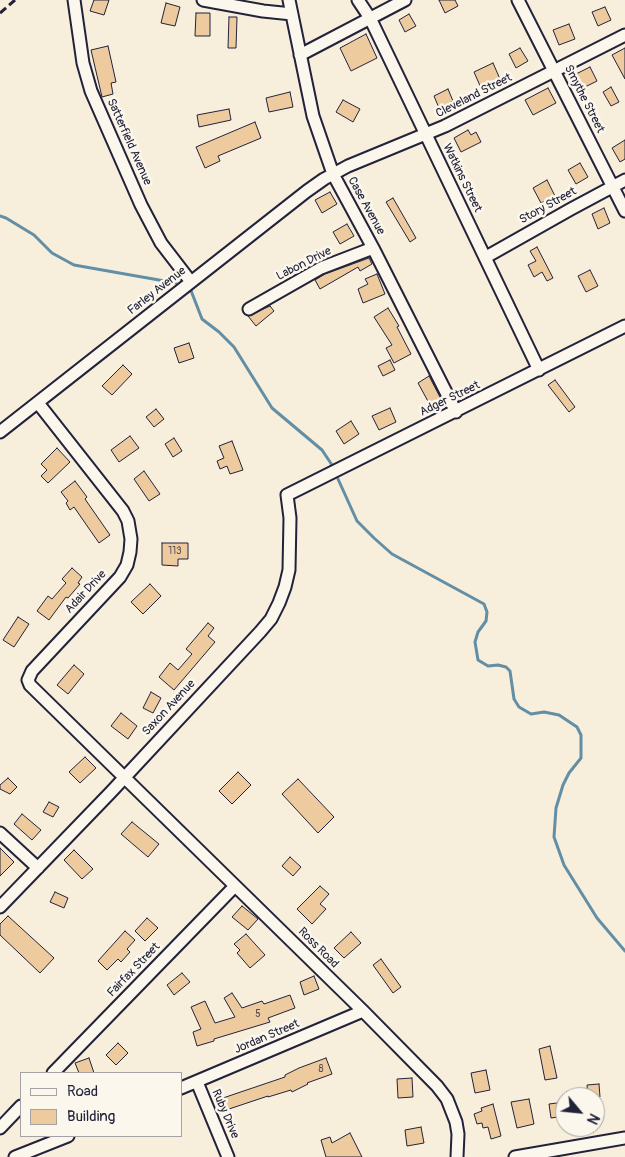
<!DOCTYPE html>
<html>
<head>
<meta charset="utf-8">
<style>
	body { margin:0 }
	#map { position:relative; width:625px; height:1157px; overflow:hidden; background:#f8eedc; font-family:Pangolin,sans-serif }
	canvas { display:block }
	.legend { position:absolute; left:20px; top:1072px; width:162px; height:65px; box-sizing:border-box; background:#fbf7ec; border:1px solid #a4a2a5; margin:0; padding:6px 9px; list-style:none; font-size:15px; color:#22223b }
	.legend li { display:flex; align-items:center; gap:10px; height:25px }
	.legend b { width:25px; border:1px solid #a4a2a5 }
	.north { position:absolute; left:555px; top:1087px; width:50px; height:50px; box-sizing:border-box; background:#fbf7ec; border:1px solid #a4a2a5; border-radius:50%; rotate:118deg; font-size:14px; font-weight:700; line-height:20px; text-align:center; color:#22223b }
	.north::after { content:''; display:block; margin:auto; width:18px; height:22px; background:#22223b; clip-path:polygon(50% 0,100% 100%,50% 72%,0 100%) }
</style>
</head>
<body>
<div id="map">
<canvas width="625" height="1157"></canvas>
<ul class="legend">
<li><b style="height:6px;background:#fbf7ec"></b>Road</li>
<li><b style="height:14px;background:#edcb9e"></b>Building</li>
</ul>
<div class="north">N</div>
</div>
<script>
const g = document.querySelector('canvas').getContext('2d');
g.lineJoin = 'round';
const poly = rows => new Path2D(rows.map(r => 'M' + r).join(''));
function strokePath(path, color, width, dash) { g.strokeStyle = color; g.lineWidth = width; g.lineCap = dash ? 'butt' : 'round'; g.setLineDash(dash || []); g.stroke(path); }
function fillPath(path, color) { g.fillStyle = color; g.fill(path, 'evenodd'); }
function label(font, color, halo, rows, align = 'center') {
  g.font = font + ' Pangolin,sans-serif'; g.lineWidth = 5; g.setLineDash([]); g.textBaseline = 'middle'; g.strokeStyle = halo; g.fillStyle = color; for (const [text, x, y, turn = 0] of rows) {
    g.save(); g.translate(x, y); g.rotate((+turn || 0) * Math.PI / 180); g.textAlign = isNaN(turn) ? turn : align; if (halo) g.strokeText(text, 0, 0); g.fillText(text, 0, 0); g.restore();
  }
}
const stream = poly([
	[0,216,6,218,34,235,52,253,74,265,176,283],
	[190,288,202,319,219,332,234,347,272,408,322,450,332,465],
	[338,479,357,521,374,538,392,554,484,604,487,612,486,621,478,632,475,642,478,660,488,666,498,665,506,667,510,671,514,699,519,707,531,714,544,712,559,715,577,727,581,735,581,758,569,773,563,785,556,808,554,837,564,865,597,918,625,951]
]);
const building = poly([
	[94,0,109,0,104,15,90,11,94,0],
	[439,0,455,0,458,6,445,13,439,0],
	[166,3,180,7,175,26,161,23,166,3],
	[605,7,611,20,598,26,592,12,605,7],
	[196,13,210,13,210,36,195,36,196,13],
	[409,14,416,26,405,32,399,20,409,14],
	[229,17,237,17,236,48,228,48,229,17],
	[569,24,575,39,559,45,553,30,569,24],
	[366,34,377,58,351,71,340,48,366,34],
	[108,46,116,82,111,83,113,94,102,97,91,50,108,46],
	[520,48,528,61,516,68,509,54,520,48],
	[625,48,625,79,612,55,625,48],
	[493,63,500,79,481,88,474,72,493,63],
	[590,67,597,81,581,89,574,75,590,67],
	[611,87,619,102,611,106,603,92,611,87],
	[548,88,556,103,533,115,525,100,548,88],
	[448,89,453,101,439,108,434,96,448,89],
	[290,92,293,107,269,112,266,98,290,92],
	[343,100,360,109,353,122,336,112,343,100],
	[229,109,231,120,199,127,197,115,229,109],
	[255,122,261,138,218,156,220,161,205,168,196,147,255,122],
	[468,130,471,135,476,132,481,142,461,152,454,138,468,130],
	[625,140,625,159,620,162,612,148,625,140],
	[580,163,588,177,576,184,568,170,580,163],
	[547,180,555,196,541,203,533,188,547,180],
	[330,192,337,204,322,213,315,200,330,192],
	[393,198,416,238,410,242,386,202,393,198],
	[604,208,610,223,598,229,592,214,604,208],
	[347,224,354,236,340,244,333,232,347,224],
	[537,247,553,278,547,281,542,272,534,277,528,265,536,261,530,251,537,247],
	[369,258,372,264,360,271,358,267,320,289,315,280,325,274,369,258],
	[590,270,598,286,586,292,578,276,590,270],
	[377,274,385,294,363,303,358,289,368,284,365,279,377,274],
	[270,306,274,311,256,326,248,316,270,306],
	[388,308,399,326,397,327,411,354,394,363,386,348,392,345,374,317,388,308],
	[189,343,194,358,179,363,174,348,189,343],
	[390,360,395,370,383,376,378,366,390,360],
	[123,365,132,374,112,395,102,386,123,365],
	[429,376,441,399,430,405,418,383,429,376],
	[555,380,575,407,569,412,548,385,555,380],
	[390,408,396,422,379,430,372,416,390,408],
	[156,409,164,419,154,427,146,417,156,409],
	[351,421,359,434,344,444,336,431,351,421],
	[130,436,139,448,119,462,111,450,130,436],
	[174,438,182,451,173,457,165,444,174,438],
	[232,441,243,470,230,474,227,466,220,469,217,461,224,458,219,446,232,441],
	[57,448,70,462,48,483,41,476,47,470,41,464,57,448],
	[144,471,160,494,149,501,134,479,144,471],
	[75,481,87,497,85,499,110,535,99,543,74,507,70,510,66,503,68,501,61,492,75,481],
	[162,543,188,543,188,559,178,559,178,566,162,565,162,543],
	[72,568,82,577,78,583,80,584,68,598,66,597,49,620,37,611,48,596,52,599,66,583,62,579,72,568],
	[150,584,161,596,143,614,131,602,150,584],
	[18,617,29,624,14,647,3,640,18,617],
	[208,623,214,628,208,636,215,642,174,690,159,677,170,663,178,670,192,654,186,649,208,623],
	[74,665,84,674,68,694,57,685,74,665],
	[151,692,161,698,153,713,143,708,151,692],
	[121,713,137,726,128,739,111,726,121,713],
	[85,757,96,768,80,783,69,772,85,757],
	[238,772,251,785,232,804,219,791,238,772],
	[8,778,17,787,10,794,0,789,0,785,8,778],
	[298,779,334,817,318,833,282,794,298,779],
	[49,802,59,807,53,817,43,812,49,802],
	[22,814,41,830,32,840,14,824,22,814],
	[132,822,159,844,148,857,121,834,132,822],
	[0,848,14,862,0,876,0,848],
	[74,850,93,869,82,879,64,860,74,850],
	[290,857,301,867,293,876,282,866,290,857],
	[320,886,329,894,320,904,326,909,312,924,297,909,320,886],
	[55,892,68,898,64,908,50,902,55,892],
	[242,906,258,919,248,930,232,917,242,906],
	[8,916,54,958,40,973,0,935,0,924,8,916],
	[147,918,158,928,145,941,135,931,147,918],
	[125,931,135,940,127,949,130,952,121,962,118,959,107,970,98,961,125,931],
	[351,932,361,943,344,958,334,948,351,932],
	[246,934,265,955,250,968,237,953,240,950,234,944,246,934],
	[381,959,401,987,393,993,373,965,381,959],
	[182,973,190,982,174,995,167,985,182,973],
	[314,976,319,989,304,995,300,982,314,976],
	[232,993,242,1008,262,1001,264,1004,290,995,295,1008,268,1018,270,1022,214,1039,214,1041,197,1046,193,1032,201,1029,191,1007,205,1001,215,1023,235,1017,224,998,232,993],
	[118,1043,128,1053,116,1065,106,1055,118,1043],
	[550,1046,557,1078,545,1080,539,1049,550,1046],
	[89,1058,94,1073,79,1073,75,1063,89,1058],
	[326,1058,332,1074,307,1083,308,1084,292,1092,291,1090,268,1097,268,1096,223,1111,220,1099,285,1077,285,1075,299,1068,326,1058],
	[486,1070,490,1090,475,1093,471,1073,486,1070],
	[412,1078,413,1097,398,1098,397,1079,412,1078],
	[599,1084,600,1097,588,1097,587,1085,599,1084],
	[529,1099,534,1124,517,1128,511,1102,529,1099],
	[565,1102,565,1116,551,1118,549,1104,565,1102],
	[493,1104,501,1136,491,1139,488,1127,483,1128,482,1123,477,1124,474,1114,482,1111,481,1108,493,1104],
	[421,1127,424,1143,407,1146,405,1130,421,1127],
	[350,1133,362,1157,326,1157,321,1140,330,1137,332,1143,350,1133]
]);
const minor = poly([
	[74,0,83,63,91,91,141,205,161,243,191,282],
	[203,0,263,11,292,14],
	[289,0,313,116,333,174,373,248,456,412],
	[358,0,370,18,539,370],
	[518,0,625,211],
	[300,55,405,0],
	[486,257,571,209,625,180],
	[249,309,321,268,373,248],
	[38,403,123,511,128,521,131,539,130,552,127,565,120,577,32,671,28,680,30,685,363,1011,437,1086,447,1099,456,1122,458,1134,457,1157],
	[0,432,307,191,324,179,348,166,445,126,625,35],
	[0,833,38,868],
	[0,907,111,792,260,632,271,619,279,603,285,587,289,570,290,518,287,495,625,326],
	[53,1073,235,886],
	[197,1082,228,1157],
	[181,1088,363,1011],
	[0,1128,21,1106],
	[15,1157,68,1136],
	[515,1157,625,1138]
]);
const rail = poly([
	[0,13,15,0]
]);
const numberNames = [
	["113",175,551],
	["5",258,1014],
	["8",321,1069]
];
const streetNames = [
	["Cleveland Street",474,96,-27],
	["Smythe Street",584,99,63],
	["Satterfield Avenue",129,142,66],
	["Watkins Street",462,178,64],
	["Case Avenue",366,206,61],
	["Story Street",548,206,-29],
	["Labon Drive",304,264,-27],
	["Farley Avenue",157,291,-38],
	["Adger Street",450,399,-26],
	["Adair Drive",86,592,-47],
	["Saxon Avenue",169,708,-47],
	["Ross Road",318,948,45],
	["Fairfax Street",134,970,-46],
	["Jordan Street",267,1037,-23],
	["Ruby Drive",225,1114,67]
];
strokePath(stream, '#628fa5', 3);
fillPath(building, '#edcb9e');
strokePath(building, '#22223b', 1);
strokePath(minor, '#22223b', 15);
strokePath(minor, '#fbf7ec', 11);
strokePath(rail, '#22223b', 3, [8, 4]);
label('10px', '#554c54', null, numberNames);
label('12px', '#22223b', '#fbf7ec', streetNames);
</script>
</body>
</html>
